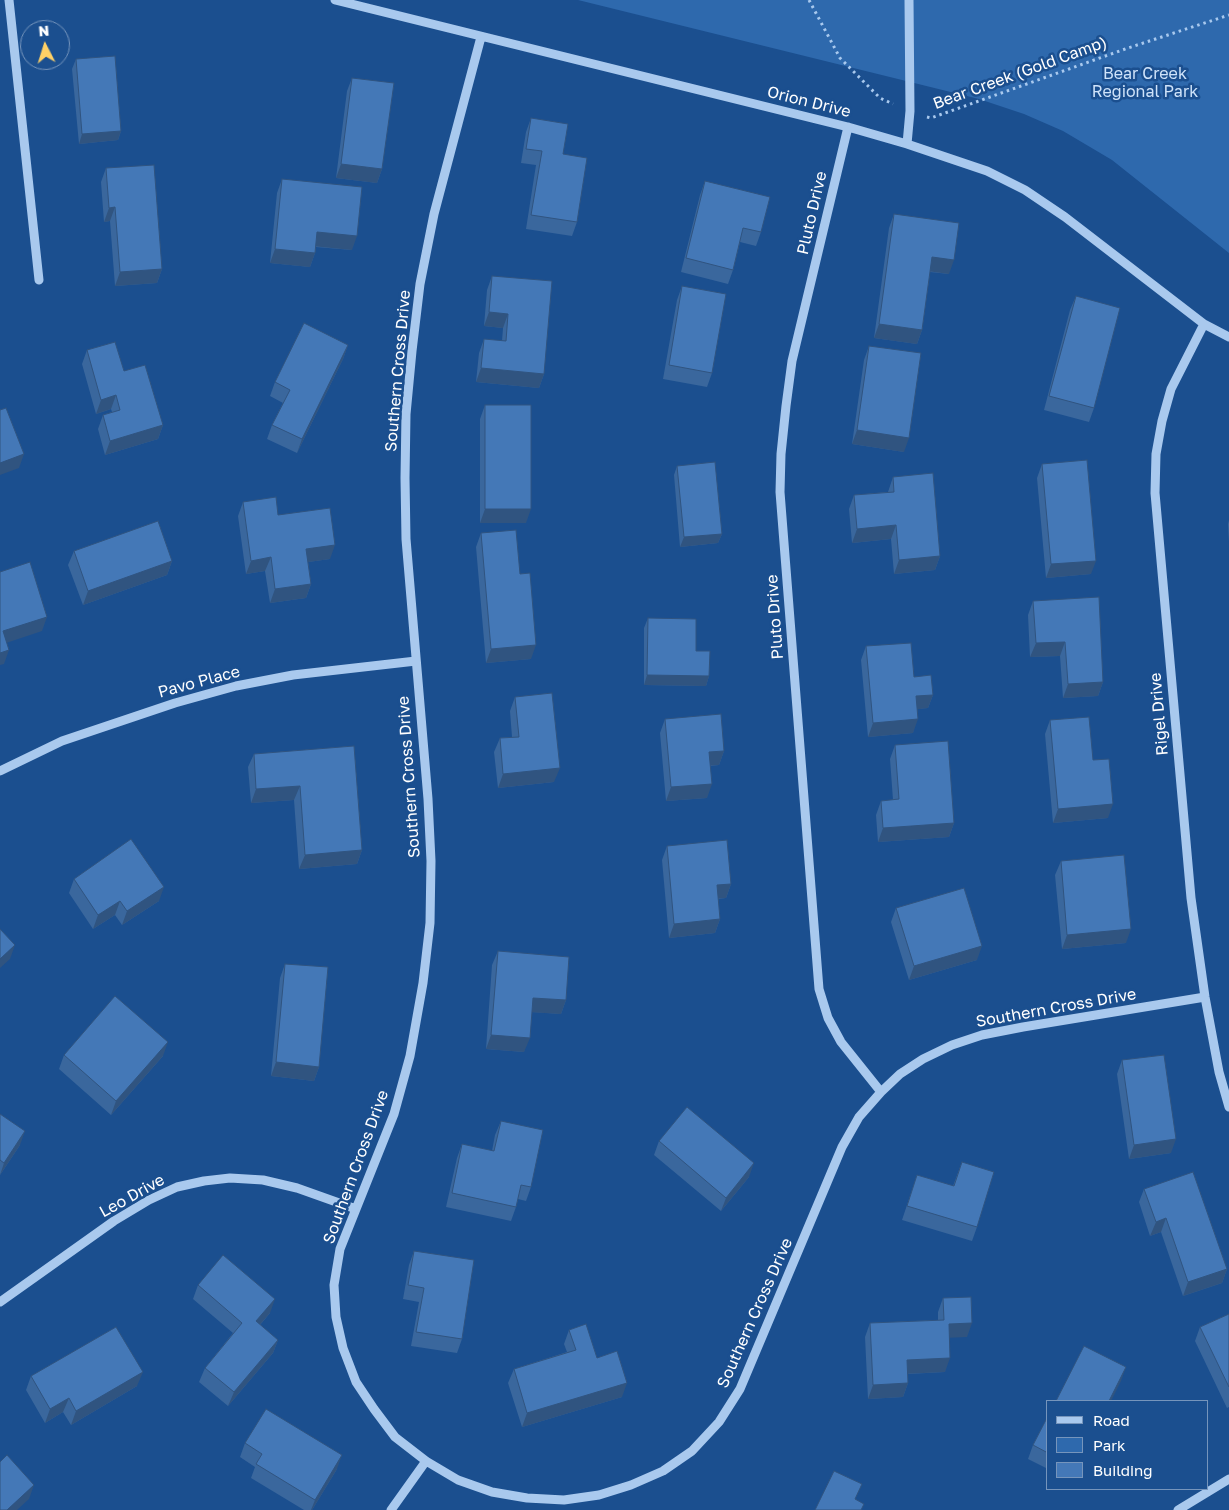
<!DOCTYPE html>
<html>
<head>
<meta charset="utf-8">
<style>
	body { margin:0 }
	#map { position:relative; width:1229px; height:1510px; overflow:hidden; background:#1b4f8f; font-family:"Golos Text",sans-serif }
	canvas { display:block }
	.legend { position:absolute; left:1046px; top:1400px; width:162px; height:90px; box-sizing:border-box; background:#1b4f8f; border:1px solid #7695bc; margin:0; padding:6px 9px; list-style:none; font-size:15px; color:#fff }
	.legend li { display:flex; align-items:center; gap:10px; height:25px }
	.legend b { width:25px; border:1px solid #7695bc }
	.north { position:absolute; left:20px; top:20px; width:50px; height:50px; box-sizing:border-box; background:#1b4f8f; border:1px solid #7695bc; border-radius:50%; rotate:355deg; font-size:14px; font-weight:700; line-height:20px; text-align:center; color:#fff }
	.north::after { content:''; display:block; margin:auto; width:18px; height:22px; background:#ffd166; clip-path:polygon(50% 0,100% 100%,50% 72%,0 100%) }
</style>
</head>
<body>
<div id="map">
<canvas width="1229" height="1510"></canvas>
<ul class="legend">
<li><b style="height:6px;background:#a9c9ee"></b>Road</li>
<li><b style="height:14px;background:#2e69ad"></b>Park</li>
<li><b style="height:14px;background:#4478b7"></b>Building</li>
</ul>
<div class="north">N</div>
</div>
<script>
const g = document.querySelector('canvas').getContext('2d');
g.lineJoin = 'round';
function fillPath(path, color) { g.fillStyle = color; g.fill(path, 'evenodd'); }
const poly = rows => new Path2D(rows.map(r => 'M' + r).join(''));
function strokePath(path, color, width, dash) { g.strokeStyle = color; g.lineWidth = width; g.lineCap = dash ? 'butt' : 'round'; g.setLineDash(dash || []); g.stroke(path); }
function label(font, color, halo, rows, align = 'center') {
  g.font = font + ' "Golos Text",sans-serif'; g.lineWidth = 5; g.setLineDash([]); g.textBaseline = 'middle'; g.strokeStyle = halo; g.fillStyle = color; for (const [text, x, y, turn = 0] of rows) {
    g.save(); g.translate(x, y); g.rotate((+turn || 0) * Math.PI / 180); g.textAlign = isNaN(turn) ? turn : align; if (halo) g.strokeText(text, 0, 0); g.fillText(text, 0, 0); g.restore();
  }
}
const green = poly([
	[578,0,1229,0,1229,253,1112,160,1063,131,1024,114,979,99]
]);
const path = poly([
	[809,0,840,58,880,98,893,104],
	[927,117,931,118,1128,48,1229,15]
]);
const minor = poly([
	[9,0,39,280],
	[335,0,848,127,907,144,987,171,1025,190,1065,217,1204,324,1229,337],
	[481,37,434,214,420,284,412,351,406,414,405,478,406,539,428,799,431,861,430,923,423,983,410,1056,394,1114,340,1249,334,1285,336,1317,343,1348,356,1382,374,1409,395,1437,426,1461,458,1480,492,1492,527,1498,564,1500,599,1495,631,1485,663,1471,692,1451,719,1422,740,1389,842,1147,859,1117,881,1092,900,1074,923,1059,952,1045,982,1035,1023,1027,1205,997],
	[848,127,792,361,786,406,781,454,780,492,819,989,828,1018,841,1042,881,1092],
	[907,144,910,111,909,0],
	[1204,324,1171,389,1162,421,1156,454,1155,493,1191,898,1205,997,1219,1072,1229,1107],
	[0,771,62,741,175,703,236,686,293,675,416,661],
	[0,1302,114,1221,149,1200,177,1187,204,1181,230,1178,263,1180,297,1188,356,1209],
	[391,1510,426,1461],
	[1178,1510,1229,1479]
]);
const wall = poly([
	[76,59,121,131,118,140,79,144,72,69],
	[352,78,382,169,377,183,336,178,347,91],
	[531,118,563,154,577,222,572,236,526,229,536,165,521,163,526,132],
	[106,168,162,269,157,283,115,286,110,221,104,222,101,182],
	[282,179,352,250,316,247,315,253,310,267,270,263,277,193],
	[705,181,761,232,756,246,740,242,733,270,728,284,681,272,700,195],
	[894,214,949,274,930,272,922,330,917,344,874,338,889,228],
	[492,276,544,374,539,388,476,382,479,353,484,339,502,341,503,328,484,326,487,290],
	[682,286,712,373,707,387,663,379,677,300],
	[1076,296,1094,408,1089,422,1044,410,1070,310],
	[348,345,343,359,297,453,267,439,272,425,283,403,270,396,275,382],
	[869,346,904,452,852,444,864,360],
	[87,350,124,371,163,425,158,439,105,455,98,429,103,415,112,412,111,409,96,414,82,364],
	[485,405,526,523,480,523,480,419],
	[1042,464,1091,574,1046,578,1037,478],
	[677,466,722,534,718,543,680,547,674,475],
	[893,477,940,556,935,570,894,574,891,539,852,543,849,509,854,495,888,492],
	[243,502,278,515,330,559,308,562,311,584,306,598,270,603,265,571,246,574,238,516],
	[1229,520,1229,542,1228,524],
	[481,533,520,574,531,659,486,663,476,547],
	[74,551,172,561,167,575,83,605,68,565],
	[1033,601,1103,682,1098,696,1063,698,1060,656,1030,657,1028,615],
	[648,618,696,651,709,676,706,686,644,685,644,628],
	[866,646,914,677,933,695,928,708,917,709,913,733,868,737,861,660],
	[515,697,554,782,498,788,494,752,500,738,512,737,510,711],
	[665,719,724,751,719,765,710,766,707,798,666,801,660,733],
	[1050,720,1093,760,1108,818,1053,823,1045,734],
	[895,745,954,823,949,837,878,842,876,815,881,801,893,800,890,759],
	[354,746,362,850,357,864,299,869,294,800,251,803,248,767,254,754],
	[667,846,731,884,726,898,718,899,720,919,715,933,669,938,662,860],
	[1061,861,1126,943,1062,949,1055,875],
	[74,879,159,901,122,925,115,915,93,929,69,893],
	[896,908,977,960,909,980,891,922],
	[498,951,566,1000,561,1014,532,1012,524,1052,486,1049,492,965],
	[285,964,319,1067,314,1081,271,1076,280,978],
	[64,1055,163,1056,111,1115,59,1069],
	[1122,1060,1171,1153,1129,1159,1117,1074],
	[0,1114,20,1145,0,1175],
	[501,1121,531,1187,526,1201,518,1199,516,1207,511,1221,446,1207,457,1158,462,1144,492,1151,495,1135],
	[659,1141,749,1177,721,1211,654,1155],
	[962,1162,977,1227,972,1241,902,1220,917,1175,953,1186],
	[1144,1189,1227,1269,1222,1283,1183,1296,1161,1232,1150,1236,1139,1202],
	[414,1251,462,1339,457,1353,411,1346,419,1302,403,1299,409,1265],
	[198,1285,270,1313,260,1325,278,1340,273,1353,228,1406,199,1382,205,1368,233,1333,193,1299],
	[943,1298,967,1337,949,1337,945,1372,908,1374,908,1383,903,1397,868,1399,865,1337,870,1323,938,1320,938,1312],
	[1229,1314,1229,1407,1227,1408,1195,1341,1200,1327],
	[569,1330,597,1358,622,1397,522,1427,508,1383,514,1369,567,1352,564,1344],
	[31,1376,137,1386,71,1425,63,1412,45,1423,26,1390],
	[1048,1416,1048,1469,1028,1459,1033,1445],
	[245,1443,337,1469,312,1510,304,1510,251,1478,255,1467,240,1457]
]);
const shadedWall = poly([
	[121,131,118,140,79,144,82,134],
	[341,164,382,169,377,183,336,178],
	[115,207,110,221,104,222,109,208],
	[317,232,357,236,352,250,312,246],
	[275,249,315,253,310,267,270,263],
	[932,257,954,260,949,274,927,271],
	[162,269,157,283,115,286,120,272],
	[489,312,508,314,503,328,484,326],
	[879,324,922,330,917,344,874,338],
	[348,345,343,359,297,453,302,439],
	[481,368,544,374,539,388,476,382],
	[116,395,111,409,96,414,101,400],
	[163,425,158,439,105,455,110,441],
	[857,430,909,438,904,452,852,444],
	[24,454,19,468,0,475,0,463],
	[485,509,531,509,526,523,480,523],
	[896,525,891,539,852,543,857,529],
	[722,534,718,543,680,547,684,537],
	[335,545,330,559,301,563,306,549],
	[940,556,935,570,894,574,899,560],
	[271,557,265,571,246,574,251,561],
	[172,561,167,575,83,605,88,591],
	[1096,561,1091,574,1046,578,1051,564],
	[311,584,306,598,270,603,275,589],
	[47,617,42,631,0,645,3,631],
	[1065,642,1060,656,1030,657,1036,643],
	[536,645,531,659,486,663,491,649],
	[9,650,4,664,0,665,0,653],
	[647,675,709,676,706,686,644,685],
	[1103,682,1098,696,1063,698,1068,684],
	[933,695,928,708,911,710,916,696],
	[918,719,913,733,868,737,873,723],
	[724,751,719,765,704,766,709,752],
	[560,768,554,782,498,788,503,774],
	[712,784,707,798,666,801,671,787],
	[300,786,294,800,251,803,256,789],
	[1113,804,1108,818,1053,823,1058,809],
	[954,823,949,837,878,842,883,828],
	[362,850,357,864,299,869,305,855],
	[731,884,726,898,712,899,717,885],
	[164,887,159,901,122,925,127,911],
	[120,901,115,915,93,929,98,915],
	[720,919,715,933,669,938,674,924],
	[1131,929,1126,943,1062,949,1067,935],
	[15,945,10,959,0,968,0,959],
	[982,946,977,960,909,980,914,966],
	[533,998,566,1000,561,1014,528,1012],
	[491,1035,530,1038,524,1052,486,1049],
	[168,1042,163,1056,111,1115,116,1101],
	[276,1062,319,1067,314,1081,271,1076],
	[25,1131,20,1145,0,1175,4,1163],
	[1176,1139,1171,1153,1129,1159,1134,1145],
	[754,1163,749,1177,721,1211,726,1198],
	[1166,1218,1161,1232,1150,1236,1156,1222],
	[1227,1269,1222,1283,1183,1296,1188,1282],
	[275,1299,270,1313,251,1335,256,1321],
	[972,1323,967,1337,944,1338,949,1324],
	[278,1340,273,1353,228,1406,234,1392],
	[950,1358,945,1372,902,1374,907,1360],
	[1126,1367,1121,1381,1111,1401,1109,1401],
	[143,1372,137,1386,71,1425,76,1411],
	[627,1383,622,1397,522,1427,527,1413],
	[908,1383,903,1397,868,1399,873,1385],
	[69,1398,63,1412,45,1423,50,1409],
	[342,1455,337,1469,312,1510,311,1510,315,1500],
	[34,1485,29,1499,17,1510,7,1510]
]);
const building = poly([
	[115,56,121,131,82,134,76,59,115,56],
	[352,78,394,83,382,169,341,164,352,78],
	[531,118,568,124,563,154,587,158,577,222,531,215,542,151,526,149,531,118],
	[154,165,162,269,120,272,115,207,109,208,106,168,154,165],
	[282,179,362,187,357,236,317,232,315,253,275,249,282,179],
	[705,181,770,197,761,232,743,228,733,270,686,258,705,181],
	[894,214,959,223,954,260,932,257,922,330,879,324,894,214],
	[492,276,552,281,544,374,481,368,484,339,506,341,508,314,489,312,492,276],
	[682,286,726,294,712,373,669,365,682,286],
	[1076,296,1120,308,1094,408,1049,396,1076,296],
	[304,323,348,345,302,439,272,425,290,390,275,382,304,323],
	[115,342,124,371,145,365,163,425,110,441,103,415,120,410,116,395,101,400,87,350,115,342],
	[869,346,921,353,909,438,857,430,869,346],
	[485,405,531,405,531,509,485,509,485,405],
	[6,408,24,454,0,463,0,410,6,408],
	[1087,460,1096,561,1051,564,1042,464,1087,460],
	[715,462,722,534,684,537,677,466,715,462],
	[933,473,940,556,899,560,896,525,857,529,854,495,894,492,893,477,933,473],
	[276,497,278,515,330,508,335,545,306,549,311,584,275,589,271,557,251,561,243,502,276,497],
	[158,521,172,561,88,591,74,551,158,521],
	[516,530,520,574,530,573,536,645,491,649,481,533,516,530],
	[30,562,47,617,3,631,9,650,0,653,0,572,30,562],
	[1099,597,1103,682,1068,684,1065,642,1036,643,1033,601,1099,597],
	[648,618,696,619,696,651,710,651,709,676,647,675,648,618],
	[911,643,914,677,931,675,933,695,916,696,918,719,873,723,866,646,911,643],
	[552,693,560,768,503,774,500,738,519,737,515,697,552,693],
	[721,714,724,751,709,752,712,784,671,787,665,719,721,714],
	[1089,717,1093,760,1109,759,1113,804,1058,809,1050,720,1089,717],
	[948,741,954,823,883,828,881,801,899,799,895,745,948,741],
	[354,746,362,850,305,855,300,786,256,789,254,754,354,746],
	[131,839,164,887,127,911,120,901,98,915,74,879,131,839],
	[727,840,731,884,717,885,720,919,674,924,667,846,727,840],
	[1124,855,1131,929,1067,935,1061,861,1124,855],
	[964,888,982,946,914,966,896,908,964,888],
	[0,929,15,945,0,959,0,929],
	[498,951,569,957,566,1000,533,998,530,1038,491,1035,498,951],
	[285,964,328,967,319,1067,276,1062,285,964],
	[115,996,168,1042,116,1101,64,1055,115,996],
	[1164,1055,1176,1139,1134,1145,1122,1060,1164,1055],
	[687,1107,754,1163,726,1198,659,1141,687,1107],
	[0,1114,25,1131,4,1163,0,1160,0,1114],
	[501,1121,543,1130,531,1187,521,1185,516,1207,452,1193,462,1144,494,1151,501,1121],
	[962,1162,994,1172,977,1227,907,1206,917,1175,954,1186,962,1162],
	[1193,1172,1227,1269,1188,1282,1166,1218,1156,1222,1144,1189,1193,1172],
	[414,1251,474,1260,462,1339,416,1332,424,1288,408,1285,414,1251],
	[223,1255,275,1299,256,1321,278,1340,234,1392,205,1368,242,1323,198,1285,223,1255],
	[971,1297,972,1323,949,1324,950,1358,907,1360,908,1383,873,1385,870,1323,944,1320,943,1298,971,1297],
	[1229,1314,1229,1387,1200,1327,1229,1314],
	[586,1324,597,1358,617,1351,627,1383,527,1413,514,1369,576,1350,569,1330,586,1324],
	[116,1327,143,1372,76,1411,69,1398,50,1409,31,1376,116,1327],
	[1084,1346,1126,1367,1109,1401,1056,1401,1084,1346],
	[266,1409,342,1455,315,1500,256,1464,262,1454,245,1443,266,1409],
	[1048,1416,1048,1453,1033,1445,1048,1416],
	[7,1455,34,1485,7,1510,0,1510,0,1462,7,1455],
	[834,1471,862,1484,855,1499,864,1504,861,1510,815,1510,834,1471]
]);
const streetNames = [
	["Bear Creek (Gold Camp)",1020,73,-20],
	["Orion Drive",809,102,14],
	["Pluto Drive",812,213,-77],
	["Southern Cross Drive",398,371,-85],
	["Pluto Drive",775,617,-94],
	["Pavo Place",199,682,-15],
	["Rigel Drive",1159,714,-95],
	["Southern Cross Drive",409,777,-94],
	["Southern Cross Drive",1056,1008,-10],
	["Southern Cross Drive",356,1167,-70],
	["Leo Drive",132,1196,-29],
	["Southern Cross Drive",755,1313,-66]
];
const parkNames = [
	["Bear Creek",1145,74],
	["Regional Park",1145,92]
];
fillPath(green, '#2e69ad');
strokePath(path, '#a9c9ee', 3, [2.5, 4]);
strokePath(minor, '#a9c9ee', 9);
fillPath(wall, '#3a679d');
fillPath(shadedWall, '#305480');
fillPath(building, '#4478b7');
strokePath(building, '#305480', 1);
label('16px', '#fff', '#1b4f8f', streetNames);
label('16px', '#cfe3fa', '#1b4f8f', parkNames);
</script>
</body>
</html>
